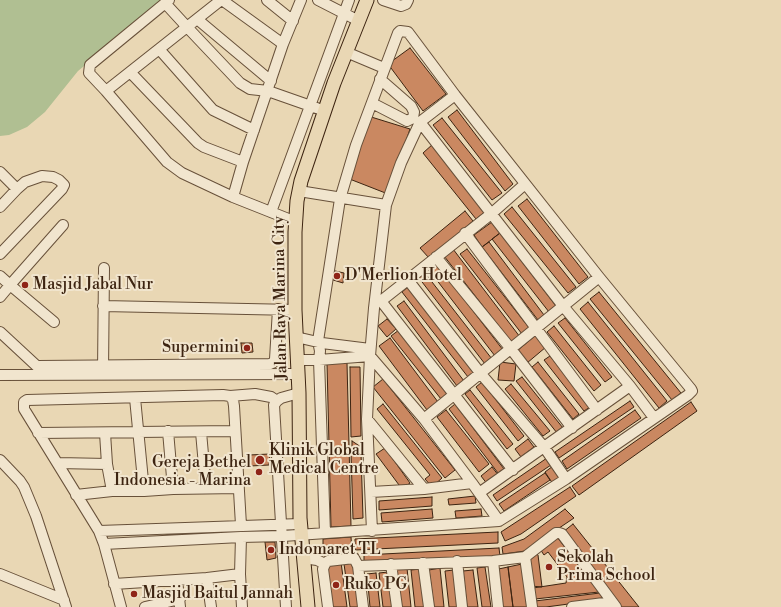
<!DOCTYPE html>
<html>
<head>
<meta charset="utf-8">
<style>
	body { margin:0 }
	canvas { display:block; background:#e9d7b4 }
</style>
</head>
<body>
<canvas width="781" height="607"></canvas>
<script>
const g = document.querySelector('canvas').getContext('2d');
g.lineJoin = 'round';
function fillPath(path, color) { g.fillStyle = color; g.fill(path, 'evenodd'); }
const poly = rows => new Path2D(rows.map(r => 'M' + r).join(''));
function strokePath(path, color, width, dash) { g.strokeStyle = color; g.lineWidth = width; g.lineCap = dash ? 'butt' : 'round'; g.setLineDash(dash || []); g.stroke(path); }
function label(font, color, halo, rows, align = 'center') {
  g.font = font + ' "Libre Bodoni",serif'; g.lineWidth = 4; g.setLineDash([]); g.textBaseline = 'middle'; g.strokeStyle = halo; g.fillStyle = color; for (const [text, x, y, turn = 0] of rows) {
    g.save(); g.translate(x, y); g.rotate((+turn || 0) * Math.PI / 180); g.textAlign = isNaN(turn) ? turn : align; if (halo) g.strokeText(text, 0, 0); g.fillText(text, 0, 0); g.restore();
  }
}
const green = poly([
	[0,0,164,0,78,71,45,112,27,127,9,135,0,136]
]);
const building = poly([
	[410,48,446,94,423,111,388,64,410,48],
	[457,110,513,184,505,191,448,117,457,110],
	[368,116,410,129,388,194,347,178,368,116],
	[442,118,502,193,492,200,433,125,442,118],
	[433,144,486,211,476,219,423,153,433,144],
	[527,199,588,277,579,284,518,206,527,199],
	[512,207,576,287,568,293,504,214,512,207],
	[465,211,473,221,429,258,420,248,465,211],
	[492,222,500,233,482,247,474,235,492,222],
	[500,233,556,306,549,312,492,239,500,233],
	[489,242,544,315,538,320,482,247,489,242],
	[453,249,520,337,512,343,444,256,453,249],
	[467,249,530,329,522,334,460,254,467,249],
	[437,264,503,350,495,356,429,270,437,264],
	[331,270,344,273,343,283,330,279,331,270],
	[425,273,492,359,485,364,419,278,425,273],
	[409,286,475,371,468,377,402,292,409,286],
	[599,292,681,393,672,400,590,299,599,292],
	[404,301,464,381,457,386,397,306,404,301],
	[588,302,667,401,659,408,580,309,588,302],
	[565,318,612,377,605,382,558,323,565,318],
	[387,319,396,329,387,337,378,326,387,319],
	[554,326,601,385,594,391,547,332,554,326],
	[399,330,449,393,441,399,391,336,399,330],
	[536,335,546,347,527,363,517,351,536,335],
	[390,338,438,402,427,410,379,346,390,338],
	[241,343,252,343,253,352,242,353,241,343],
	[550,356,590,407,584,411,544,360,550,356],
	[500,362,516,364,514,381,498,380,500,362],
	[538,362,579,414,573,419,532,367,538,362],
	[327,363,347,363,351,526,331,527,327,363],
	[350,367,360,367,361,436,351,437,350,367],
	[522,377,563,428,557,433,516,381,522,377],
	[383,379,455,470,445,478,373,387,383,379],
	[482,382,524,436,518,441,476,387,482,382],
	[511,384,550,431,543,436,505,389,511,384],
	[470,390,513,444,507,449,465,394,470,390],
	[630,401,634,407,559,458,555,452,630,401],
	[691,402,697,411,579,495,572,486,691,402],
	[383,404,442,478,432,487,425,479,430,475,377,409,383,404],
	[455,404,504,469,498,473,449,409,455,404],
	[446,410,489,464,479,472,437,417,446,410],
	[635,410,641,418,567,469,562,461,635,410],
	[528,439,534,447,521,457,515,449,528,439],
	[352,441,367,451,352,452,352,441],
	[385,448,410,483,402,489,376,454,385,448],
	[351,453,361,453,363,518,353,519,351,453],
	[270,454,269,465,250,466,249,455,270,454],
	[547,458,551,465,497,501,493,495,547,458],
	[553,466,561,479,553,484,545,472,553,466],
	[492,467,499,476,488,485,481,476,492,467],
	[545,473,550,480,504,511,499,504,545,473],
	[570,487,576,496,521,534,505,541,501,532,570,487],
	[475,496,476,503,449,505,448,499,475,496],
	[432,497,432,506,379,510,379,501,432,497],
	[432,509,433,518,382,522,381,513,432,509],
	[481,509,482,516,456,518,455,511,481,509],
	[565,509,574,518,525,551,503,554,502,547,524,539,565,509],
	[573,524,639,607,621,607,563,532,573,524],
	[498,532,498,543,355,550,355,539,498,532],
	[351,537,352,552,323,554,323,539,351,537],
	[557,537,599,592,535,599,533,588,566,583,567,577,548,552,544,555,540,549,557,537],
	[265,542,275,542,276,558,267,560,265,542],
	[499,548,500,556,364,563,364,555,499,548],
	[536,553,538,555,542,587,531,586,528,558,536,553],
	[341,562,347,607,329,607,325,564,341,562],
	[354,562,360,607,350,607,344,564,354,562],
	[522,564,527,607,513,607,508,567,522,564],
	[485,567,491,607,482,607,477,568,485,567],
	[508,567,513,607,499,607,494,570,508,567],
	[407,568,411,607,400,607,396,569,407,568],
	[440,568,444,607,434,607,429,570,440,568],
	[421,569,426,607,415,607,411,570,421,569],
	[454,570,458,607,449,607,445,571,454,570],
	[473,570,478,607,467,607,463,571,473,570],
	[388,572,393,607,383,607,379,573,388,572],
	[376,573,380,607,370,607,367,574,376,573],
	[600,593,606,599,546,607,536,607,535,601,600,593]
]);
const minor = poly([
	[221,0,106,91,167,162,182,173,233,197,296,222],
	[222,0,283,44],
	[267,0,293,21],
	[318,0,359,21],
	[383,0,401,6,406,4,408,0],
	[165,3,187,27,240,83,250,89,268,91,325,111],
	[197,19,271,81],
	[159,49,213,110,254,130],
	[346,52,384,68],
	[130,72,198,143,204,147,243,162],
	[106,91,89,73,90,65,169,0],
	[372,103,407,121,413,118,414,112,411,106,380,79],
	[420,122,563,306,630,386,654,418],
	[0,172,17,189,25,182,42,176,53,177,59,180,64,185,62,189,0,254],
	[299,191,386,205],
	[233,197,243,162,283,44,301,0],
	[0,207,17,189],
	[271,212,349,0],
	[465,233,597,410],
	[436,257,511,349,572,428],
	[0,276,10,285,0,297],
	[408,280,481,374,544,447,566,479],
	[376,297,381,301,513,470],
	[381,301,491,214,525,184],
	[103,306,295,310],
	[54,322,10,285,63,225],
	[0,332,41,370],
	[296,337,322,343,370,349],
	[297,360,319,360,370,356,424,419,472,483,499,521,566,479,688,395,692,391,691,389,599,277,455,95,408,32,400,31,398,33,356,145,340,199,318,341,320,351,319,360,325,533],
	[38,366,270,364,274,362,275,359,278,309],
	[103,372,104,268],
	[0,375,298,374],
	[230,396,255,394,271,397,277,401],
	[135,398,144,491],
	[367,419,424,489],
	[424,419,599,277],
	[168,431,173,489],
	[201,432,206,488],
	[38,433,235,431],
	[105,433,107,464,112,491],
	[0,460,20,481,24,487,36,516,66,607],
	[58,463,107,464],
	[371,492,424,489,472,483],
	[479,493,630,386],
	[76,495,112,491,144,491,173,489,238,488],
	[99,531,300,524],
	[372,531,367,419,370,356,374,308,386,205,401,163,420,122,455,95],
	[241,537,240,574,242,607],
	[104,544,241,537,283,536,499,521],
	[525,557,532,607],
	[303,558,317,560,325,564],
	[457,561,462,607],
	[493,561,498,607],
	[423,563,429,607],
	[391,564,397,607],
	[358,566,493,561,525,557,556,533,559,533,562,534,616,607],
	[0,574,64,600],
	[207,578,211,607],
	[177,580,180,607],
	[114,584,207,578,240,574],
	[121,607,104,544,99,531,24,409,24,402,27,400,223,395,230,396,233,400,234,406,241,525],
	[145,607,180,599],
	[286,607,274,405,277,401,281,398,299,393],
	[328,607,323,569,325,564,328,561,354,558,358,566,363,607],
	[572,607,612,602]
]);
const major = poly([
	[308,607,300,518,299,393,295,310,295,232,297,201,301,181,334,83,367,0]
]);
const markers = [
	[337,276,4,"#8f2418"],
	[25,285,4,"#8f2418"],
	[247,348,4,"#8f2418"],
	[260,460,5,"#8f2418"],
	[259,472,4,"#8f2418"],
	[271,550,4,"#8f2418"],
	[549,567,4,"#8f2418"],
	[336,585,4,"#8f2418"],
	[134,594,4,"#8f2418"]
];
const poiNames = [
	["D'Merlion Hotel",345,276],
	["Masjid Jabal Nur",33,285],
	["Supermini",239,348,"right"],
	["Klinik Global",269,451],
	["Medical Centre",269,469],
	["Gereja Bethel",251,463,"right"],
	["Indonesia - Marina",251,481,"right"],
	["Indomaret TL",279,550],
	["Sekolah",557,558],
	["Prima School",557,576],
	["Ruko PG",344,585],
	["Masjid Baitul Jannah",142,594]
];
const streetNames = [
	["Jalan Raya Marina City",281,298,-91]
];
fillPath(green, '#b0bf92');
fillPath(building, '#ca8861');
strokePath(building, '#3d2411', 1);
strokePath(minor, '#68513a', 12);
strokePath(major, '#3d2411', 15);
strokePath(minor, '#f1e5ce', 10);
strokePath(major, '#e9d7b4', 13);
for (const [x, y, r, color] of markers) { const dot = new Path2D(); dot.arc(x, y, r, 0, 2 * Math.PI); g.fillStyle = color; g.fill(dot); strokePath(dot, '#f1e5ce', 1.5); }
label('16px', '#3d2411', '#f1e5ce', poiNames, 'left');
label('16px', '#3d2411', '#f1e5ce', streetNames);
</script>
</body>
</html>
